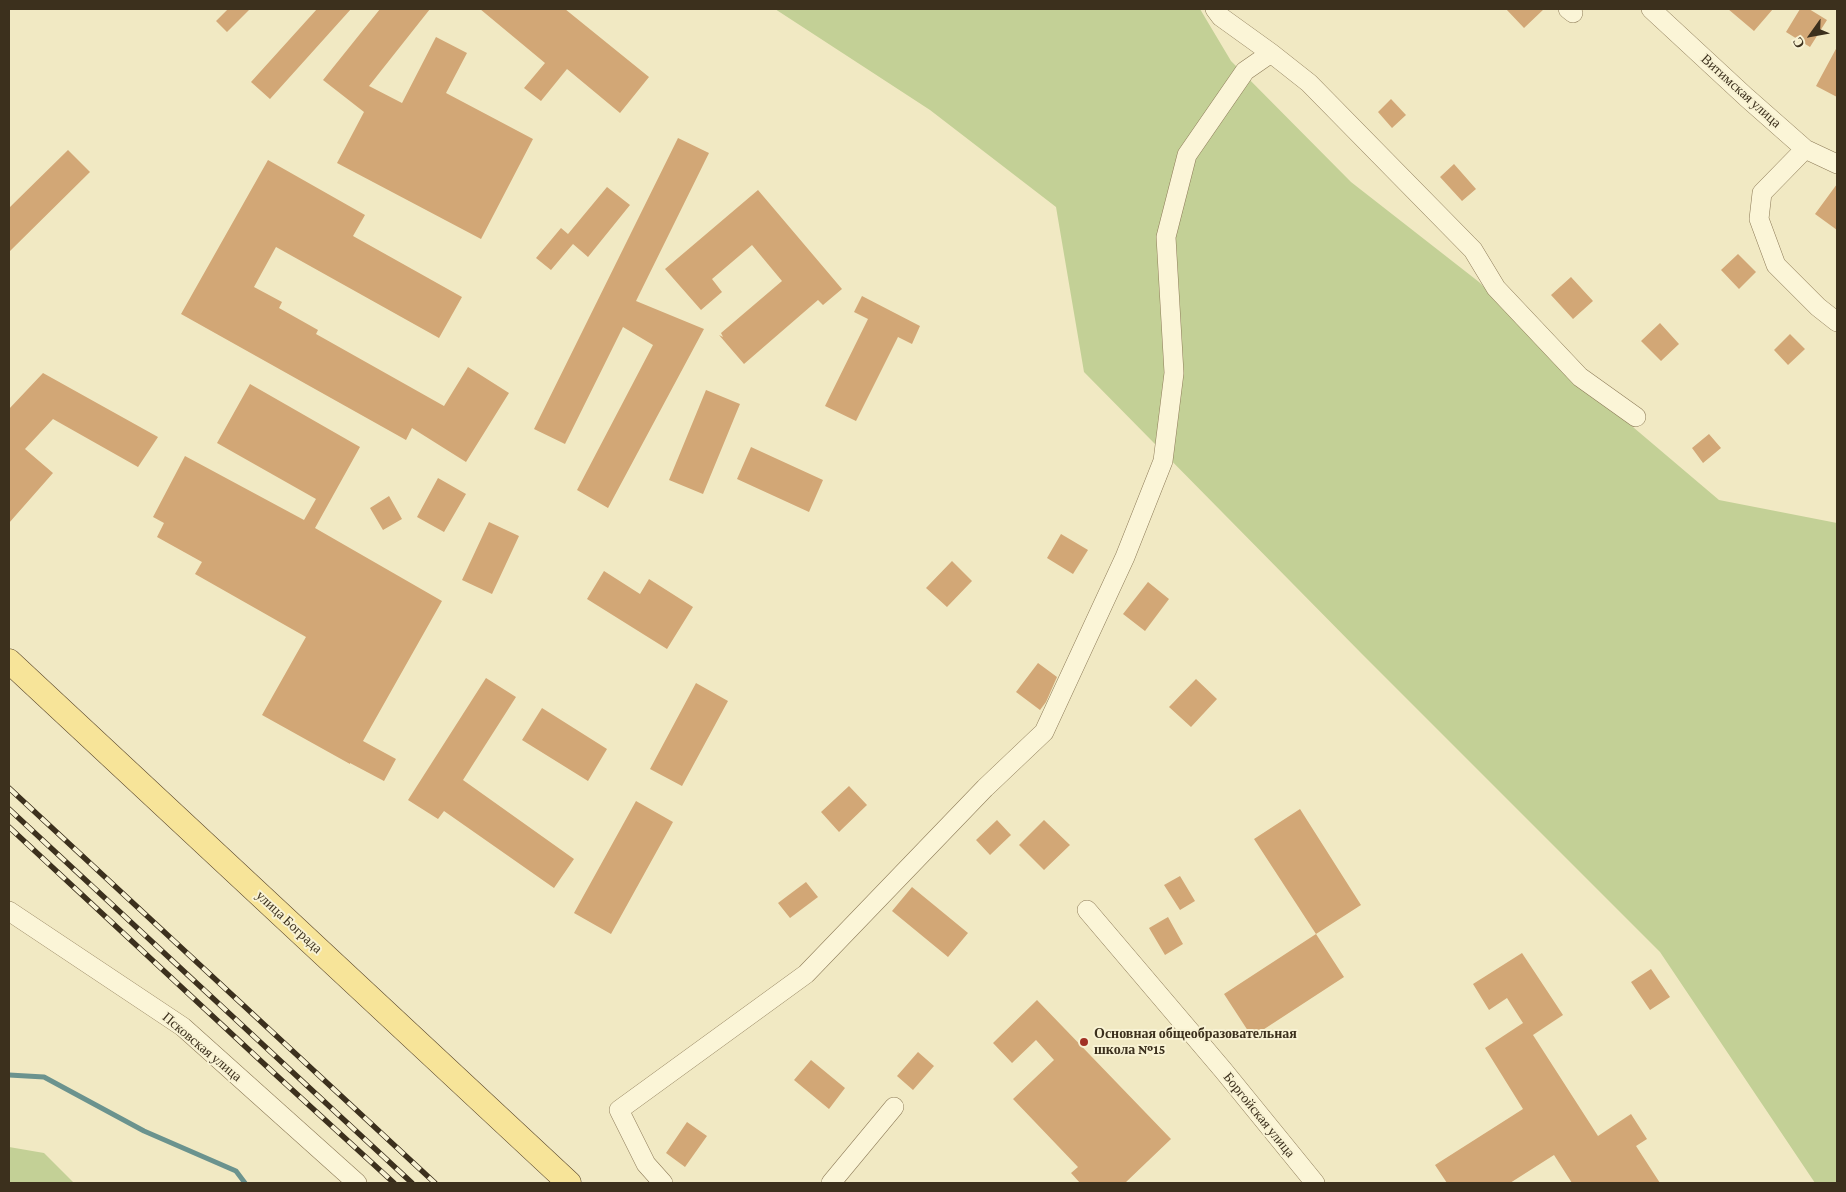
<!DOCTYPE html>
<html>
<head>
<meta charset="utf-8">
<style>
	body { margin:0 }
	#map { position:relative; width:1846px; height:1192px; overflow:hidden; background:#f1e9c3; font-family:"Crimson Pro",serif }
	canvas { display:block }
	.frame { position:absolute; inset:0; border:10px solid #3c301d; pointer-events:none }
	.north { position:absolute; left:1786px; top:10px; width:50px; height:50px; -webkit-text-stroke:4px #f8f2d3; paint-order:stroke; rotate:238deg; font-size:14px; font-weight:700; line-height:20px; text-align:center; color:#3c301d }
	.north::after { content:''; display:block; margin:auto; width:18px; height:22px; background:#3c301d; clip-path:polygon(50% 0,100% 100%,50% 72%,0 100%) }
</style>
</head>
<body>
<div id="map">
<canvas width="1846" height="1192"></canvas>
<div class="frame"></div>
<div class="north">С</div>
</div>
<script>
const g = document.querySelector('canvas').getContext('2d');
g.lineJoin = 'round';
function fillPath(path, color) { g.fillStyle = color; g.fill(path, 'evenodd'); }
const poly = rows => new Path2D(rows.map(r => 'M' + r).join(''));
function strokePath(path, color, width, dash) { g.strokeStyle = color; g.lineWidth = width; g.lineCap = dash ? 'butt' : 'round'; g.setLineDash(dash || []); g.stroke(path); }
function label(font, color, halo, rows, align = 'center') {
  g.font = font + ' "Crimson Pro",serif'; g.lineWidth = 4; g.setLineDash([]); g.textBaseline = 'middle'; g.strokeStyle = halo; g.fillStyle = color; for (const [text, x, y, turn = 0] of rows) {
    g.save(); g.translate(x, y); g.rotate((+turn || 0) * Math.PI / 180); g.textAlign = isNaN(turn) ? turn : align; if (halo) g.strokeText(text, 0, 0); g.fillText(text, 0, 0); g.restore();
  }
}
const green = poly([
	[775,9,1200,9,1231,61,1351,182,1479,282,1574,377,1719,500,1837,523,1837,1183,1815,1183,1660,952,1361,653,1084,372,1056,207,930,110],
	[9,1147,44,1153,74,1183,9,1183]
]);
const stream = poly([
	[9,1075,44,1077,144,1131,236,1171,245,1183]
]);
const building = poly([
	[228,9,250,9,227,32,216,21],
	[317,9,351,9,270,99,251,82],
	[380,9,430,9,369,86,402,103,436,37,467,53,446,93,533,139,481,239,337,163,364,112,323,80],
	[480,9,565,9,649,77,620,113,567,69,541,101,524,88,545,63],
	[1506,9,1544,9,1524,28],
	[1728,9,1773,9,1754,31],
	[1800,9,1809,9,1827,20,1810,47,1786,32],
	[1837,47,1837,97,1816,86],
	[1391,99,1406,115,1392,128,1378,112],
	[678,138,709,153,636,301,704,329,608,508,577,490,653,345,623,327,565,444,534,429],
	[68,150,90,172,9,252,9,208],
	[268,160,365,215,353,236,462,297,439,338,276,247,254,287,282,302,279,308,318,330,316,334,444,406,468,367,509,393,466,462,412,428,406,440,181,314],
	[1454,164,1476,189,1462,201,1440,177],
	[1837,184,1837,230,1815,214],
	[607,187,630,205,588,257,573,244,551,270,536,258,561,228,568,234],
	[758,190,842,289,823,305,818,300,744,364,719,335,723,337,721,333,782,281,752,245,712,279,722,292,701,310,665,269],
	[1738,254,1756,272,1739,289,1721,270],
	[1571,277,1593,301,1573,319,1551,295],
	[862,296,920,326,912,344,898,337,856,421,825,406,868,319,854,312],
	[1660,323,1679,344,1661,361,1641,341],
	[1790,334,1805,349,1788,365,1774,350],
	[43,373,158,437,138,467,53,419,25,449,53,473,9,523,9,409],
	[250,384,360,447,315,528,442,601,363,741,396,759,384,781,350,763,350,764,262,715,306,637,195,574,202,562,157,537,164,523,153,517,185,456,304,520,316,499,217,443],
	[706,390,740,404,703,494,669,480],
	[1709,434,1721,448,1703,463,1692,448],
	[751,447,823,480,809,512,737,479],
	[438,478,466,494,444,532,417,517],
	[389,496,402,519,383,530,370,508],
	[489,522,519,536,492,594,462,580],
	[1061,534,1088,550,1073,574,1047,558],
	[952,561,972,581,947,607,926,588],
	[604,571,640,594,649,579,693,607,667,649,587,599],
	[1148,582,1169,599,1145,631,1123,614],
	[1038,663,1057,677,1046,702,1040,710,1016,692],
	[486,678,516,697,463,780,574,859,554,888,444,811,438,819,408,800],
	[1196,679,1217,699,1191,727,1169,707],
	[696,683,728,701,682,786,650,769],
	[542,708,607,749,588,781,522,740],
	[849,786,867,805,839,832,821,812],
	[636,801,673,822,611,934,574,913],
	[1300,809,1361,905,1316,934,1254,839],
	[997,820,1011,835,990,855,976,840],
	[1044,820,1070,845,1044,870,1019,845],
	[1180,876,1195,901,1180,910,1164,885],
	[806,882,818,897,790,918,778,903],
	[912,887,968,933,948,957,892,911],
	[1168,917,1183,944,1165,955,1149,928],
	[1316,934,1344,977,1252,1037,1224,994],
	[1522,953,1563,1015,1533,1035,1598,1136,1631,1114,1647,1139,1636,1146,1660,1183,1572,1183,1554,1155,1510,1183,1447,1183,1435,1165,1523,1109,1485,1048,1523,1023,1507,998,1489,1010,1473,984],
	[1651,969,1670,997,1650,1010,1631,982],
	[1037,1000,1171,1139,1125,1183,1080,1183,1071,1173,1078,1167,1013,1099,1054,1060,1036,1040,1012,1063,993,1043],
	[918,1052,934,1066,913,1090,897,1076],
	[811,1060,845,1088,829,1109,794,1080],
	[687,1122,707,1136,685,1167,666,1153]
]);
const minor = poly([
	[1215,9,1221,17,1271,53,1309,83,1473,250,1496,288,1580,377,1636,417],
	[1568,9,1573,13],
	[1651,9,1746,97,1805,149,1837,164],
	[1805,149,1762,193,1759,219,1776,265,1818,307,1837,322],
	[1087,910,1223,1070,1315,1183],
	[9,911,183,1027,357,1183],
	[663,1183,646,1164,619,1110,806,974,985,788,1044,732,1125,557,1163,461,1174,373,1166,237,1187,155,1245,71,1271,53],
	[831,1183,894,1107]
]);
const major = poly([
	[9,661,569,1183]
]);
const rail = poly([
	[9,788,435,1183],
	[9,809,412,1183],
	[9,827,276,1075,394,1183]
]);
const markers = [
	[1084,1042,5,"#a13124"]
];
const streetNames = [
	["Витимская улица",1741,91,42],
	["улица Бограда",289,922,43],
	["Псковская улица",202,1047,40],
	["Боргойская улица",1259,1115,51]
];
const poiNames = [
	["Основная общеобразовательная",1094,1034],
	["школа №15",1094,1050]
];
fillPath(green, '#c3d096');
strokePath(stream, '#6b938e', 5);
fillPath(building, '#d2a776');
strokePath(minor, '#8d7b58', 20);
strokePath(major, '#5b482d', 25);
strokePath(minor, '#fbf5d7', 19);
strokePath(major, '#f7e499', 24);
strokePath(rail, '#3c301d', 5.5);
strokePath(rail, '#f8f2d3', 4, [11]);
for (const [x, y, r, color] of markers) { const dot = new Path2D(); dot.arc(x, y, r, 0, 2 * Math.PI); g.fillStyle = color; g.fill(dot); strokePath(dot, '#f8f2d3', 2); }
label('14px', '#3c301d', '#f8f2d3', streetNames);
label('bold 14px', '#3c301d', '#f8f2d3', poiNames, 'left');
</script>
</body>
</html>
